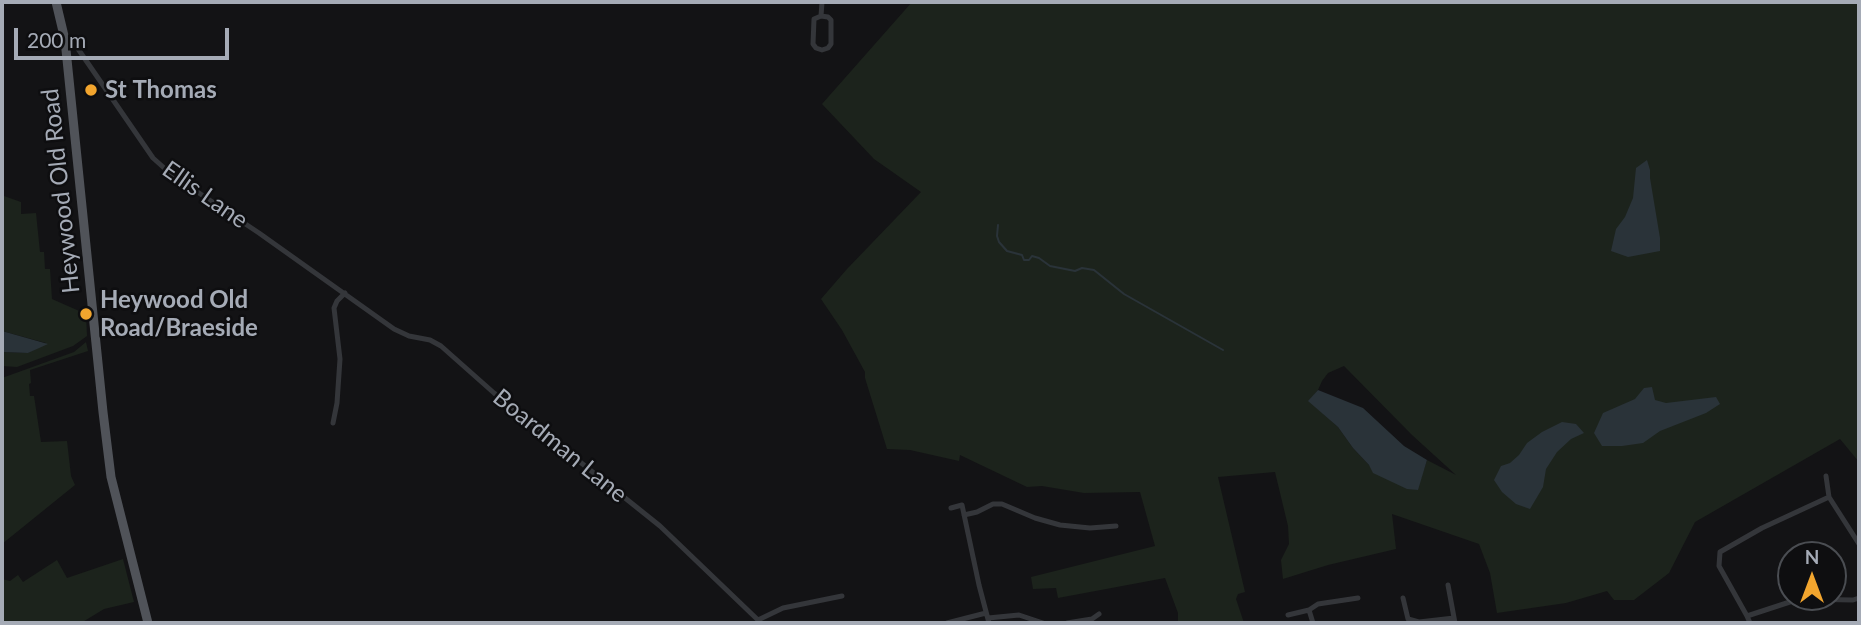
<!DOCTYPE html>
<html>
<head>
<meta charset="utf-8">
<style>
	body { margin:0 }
	#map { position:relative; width:1861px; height:625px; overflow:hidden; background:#131315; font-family:Lato,sans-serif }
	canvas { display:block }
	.frame { position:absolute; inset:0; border:4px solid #a5abb6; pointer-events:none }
	.north { position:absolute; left:1777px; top:541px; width:70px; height:70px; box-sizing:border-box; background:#0e0e10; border:2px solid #4a4d52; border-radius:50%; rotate:0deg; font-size:19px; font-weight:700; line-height:28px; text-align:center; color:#a5abb6 }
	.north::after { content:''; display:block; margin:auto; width:24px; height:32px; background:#f2a52e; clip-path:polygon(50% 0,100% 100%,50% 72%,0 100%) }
	.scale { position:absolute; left:14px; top:28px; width:215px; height:32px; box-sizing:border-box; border:4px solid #a5abb6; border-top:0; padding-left:9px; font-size:21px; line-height:24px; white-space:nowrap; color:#a5abb6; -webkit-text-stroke:5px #0e0e10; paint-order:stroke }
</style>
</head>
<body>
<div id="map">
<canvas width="1861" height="625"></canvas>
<div class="frame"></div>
<div class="north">N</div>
<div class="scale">200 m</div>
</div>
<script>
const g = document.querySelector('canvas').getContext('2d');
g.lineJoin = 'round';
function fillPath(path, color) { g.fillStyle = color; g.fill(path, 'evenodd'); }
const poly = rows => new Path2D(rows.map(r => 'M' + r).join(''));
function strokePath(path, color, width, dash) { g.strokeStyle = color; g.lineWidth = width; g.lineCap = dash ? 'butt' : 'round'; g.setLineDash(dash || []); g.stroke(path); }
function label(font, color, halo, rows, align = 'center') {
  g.font = font + ' Lato,sans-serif'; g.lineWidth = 5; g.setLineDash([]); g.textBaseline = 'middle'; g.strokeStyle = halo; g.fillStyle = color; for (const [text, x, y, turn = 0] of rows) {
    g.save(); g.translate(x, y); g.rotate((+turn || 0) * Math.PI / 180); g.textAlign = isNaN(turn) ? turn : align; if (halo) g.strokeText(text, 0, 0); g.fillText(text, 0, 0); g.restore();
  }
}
const green = poly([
	[912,2,1859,2,1859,462,1840,439,1695,522,1669,573,1634,600,1614,600,1607,591,1566,603,1497,613,1490,573,1479,544,1392,514,1396,549,1328,565,1283,579,1281,560,1289,544,1288,526,1275,472,1218,477,1245,592,1238,594,1236,599,1244,623,1178,623,1178,613,1165,578,1058,598,1056,588,1033,589,1031,577,1155,546,1140,492,1084,493,1042,486,1027,487,960,455,959,461,910,450,887,449,865,378,865,372,842,330,821,299,847,269,921,192,874,159,822,104],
	[1344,366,1412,435,1456,475,1427,460,1417,490,1369,465,1353,448,1338,427,1309,401,1318,390,1322,381,1328,373],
	[2,193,4,196,21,202,21,214,36,213,40,252,44,252,45,269,50,269,52,299,86,314,87,336,73,346,17,367,2,366,2,352,28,353,46,343,2,331],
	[86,342,88,351,30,370,31,383,29,384,30,396,34,396,41,442,67,441,71,476,75,485,2,544,2,378,74,352],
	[123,559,134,602,104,609,81,623,2,623,2,579,10,581,18,575,23,582,57,560,67,578]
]);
const water = poly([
	[1647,160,1650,170,1650,178,1660,238,1660,251,1628,257,1611,251,1616,229,1625,217,1633,198,1636,168],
	[2,331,48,344,28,353,2,352],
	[1652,387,1655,400,1666,403,1716,397,1720,404,1706,413,1660,431,1643,443,1622,446,1602,446,1594,433,1603,413,1635,399,1644,388],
	[1318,390,1363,408,1404,446,1427,460,1418,490,1407,489,1373,473,1369,465,1353,448,1338,427,1308,401],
	[1562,422,1576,424,1584,433,1571,439,1557,452,1546,469,1543,487,1530,509,1516,504,1502,492,1494,480,1501,466,1510,463,1519,455,1527,443,1542,432]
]);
const stream = poly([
	[998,225,997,236,999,242,1007,251,1022,255,1024,260,1029,260,1032,256,1039,258,1050,266,1075,271,1082,268,1094,270,1124,294,1223,350]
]);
const minor = poly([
	[821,16,828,17,831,20,831,44,828,48,822,50,816,48,813,44,814,19,821,16],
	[821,16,822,2],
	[65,40,74,43,153,158,172,175,259,233,394,329,409,336,430,340,441,346,494,393,660,526,758,620,759,623],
	[333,423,337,403,340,359,334,308,337,301,345,293],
	[1826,476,1829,497,1859,544],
	[951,508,962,505,979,585,989,623],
	[964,515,977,512,993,504,1002,504,1035,518,1060,525,1090,528,1116,526],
	[1448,585,1455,623],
	[1403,598,1408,619,1419,622,1454,618],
	[1309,610,1313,623],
	[1288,615,1309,610,1318,604,1358,598],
	[1747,616,1799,599,1853,600,1859,598],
	[988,618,1019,615,1043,623],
	[758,620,783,608,842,596],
	[947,623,986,613],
	[1067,623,1092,619,1099,614],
	[1750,623,1747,616,1719,566,1720,552,1762,528,1829,497]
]);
const primary = poly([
	[56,2,65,40,103,412,111,477,148,623]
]);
const markers = [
	[91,90,7,"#f2a52e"],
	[86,314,7,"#f2a52e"]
];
const poiNames = [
	["St Thomas",105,90],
	["Heywood Old",100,300],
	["Road/Braeside",100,328]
];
const streetNames = [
	["Heywood Old Road",61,191,-96],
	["Ellis Lane",205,195,35],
	["Boardman Lane",560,446,39]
];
fillPath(green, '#1c231c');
fillPath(water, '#2a3339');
strokePath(stream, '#2a3339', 2);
strokePath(minor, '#34363a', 5);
strokePath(primary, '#505359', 9);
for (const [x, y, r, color] of markers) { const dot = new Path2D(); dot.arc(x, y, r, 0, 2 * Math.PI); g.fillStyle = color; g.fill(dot); strokePath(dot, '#0e0e10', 2.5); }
label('bold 24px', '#a5abb6', '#0e0e10', poiNames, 'left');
label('24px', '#a5abb6', '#0e0e10', streetNames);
</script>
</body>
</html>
